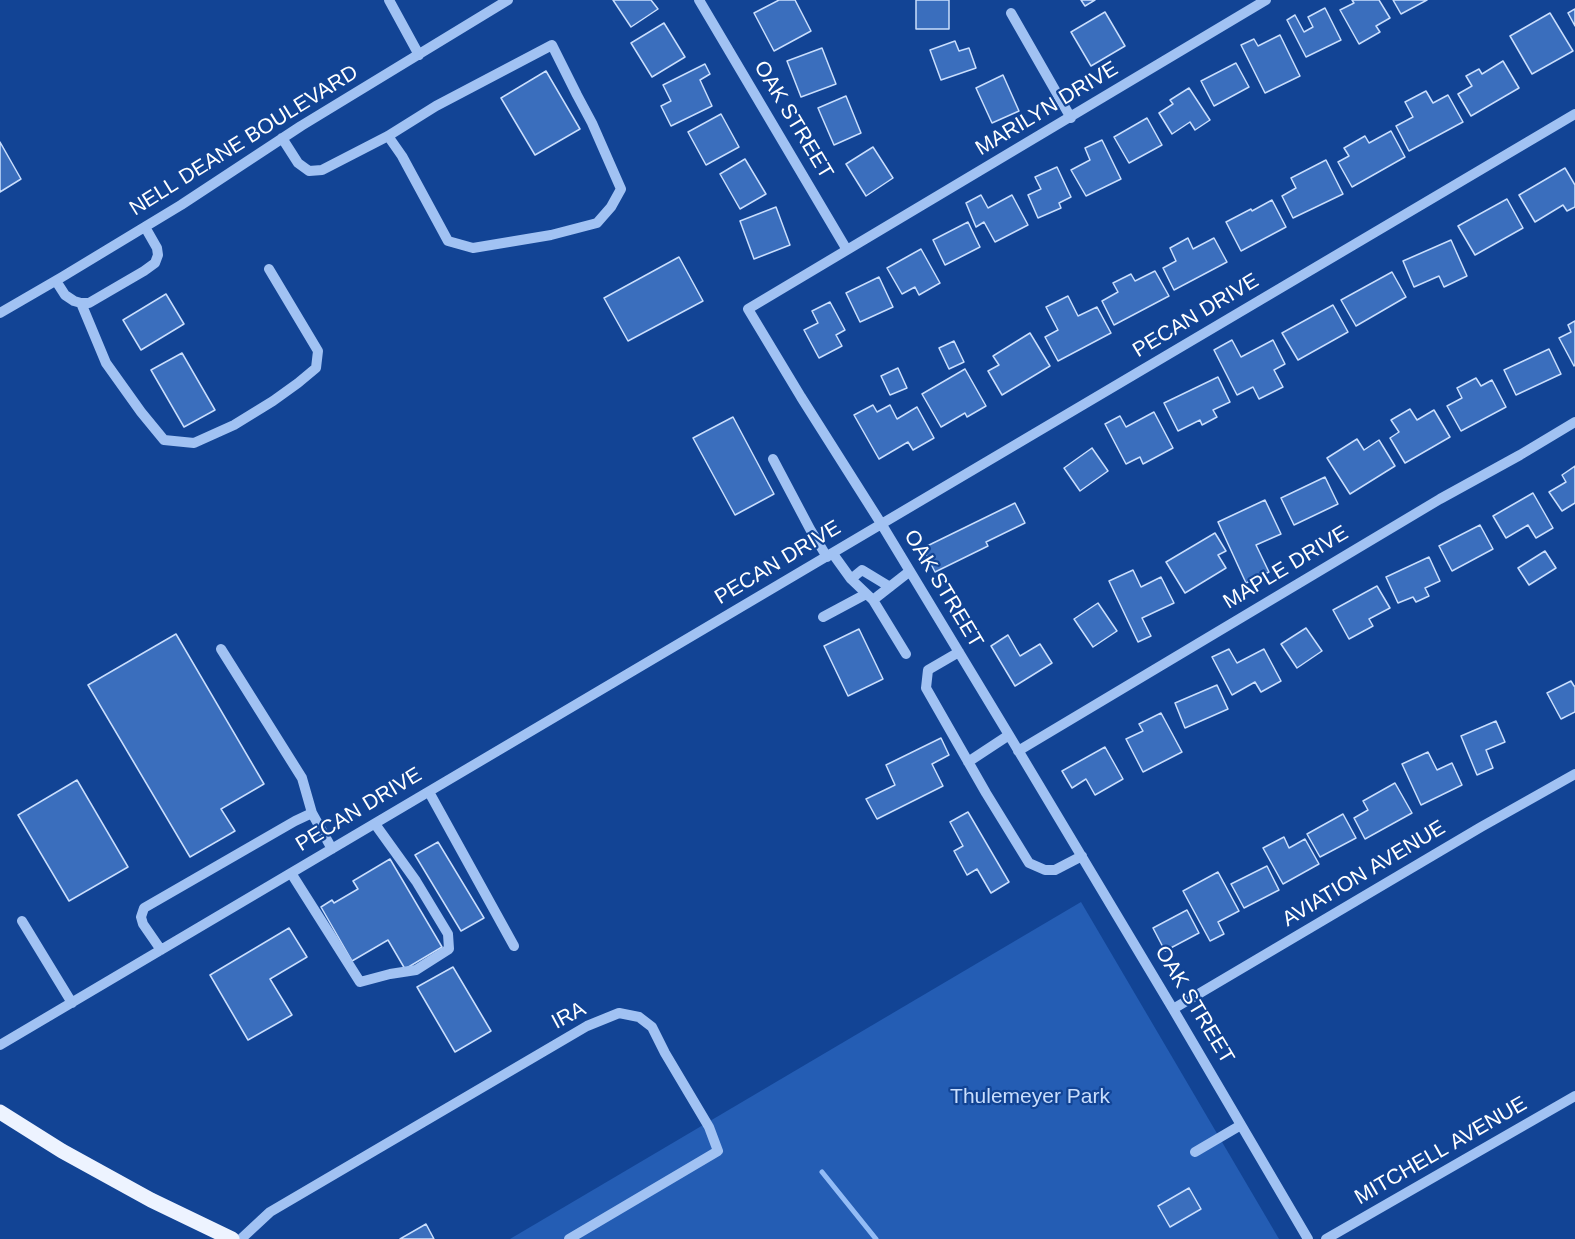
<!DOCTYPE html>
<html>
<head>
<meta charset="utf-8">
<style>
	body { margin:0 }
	canvas { display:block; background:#124495 }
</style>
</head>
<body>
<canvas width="1575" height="1239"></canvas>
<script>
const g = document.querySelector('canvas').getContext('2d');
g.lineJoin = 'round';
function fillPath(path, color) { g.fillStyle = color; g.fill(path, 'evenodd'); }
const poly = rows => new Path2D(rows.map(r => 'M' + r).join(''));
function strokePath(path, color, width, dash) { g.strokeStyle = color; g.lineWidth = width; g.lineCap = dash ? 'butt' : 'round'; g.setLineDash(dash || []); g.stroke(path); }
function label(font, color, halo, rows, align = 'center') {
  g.font = font + ' Helvetica,sans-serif'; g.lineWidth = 4.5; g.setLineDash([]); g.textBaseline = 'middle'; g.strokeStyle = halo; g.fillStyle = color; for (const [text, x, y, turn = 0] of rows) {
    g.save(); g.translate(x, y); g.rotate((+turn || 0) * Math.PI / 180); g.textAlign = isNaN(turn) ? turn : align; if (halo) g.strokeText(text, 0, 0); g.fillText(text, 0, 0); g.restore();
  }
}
const green = poly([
	[1081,902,1279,1239,510,1239]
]);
const stream = poly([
	[822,1172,876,1239]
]);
const building = poly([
	[613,0,651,0,658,9,631,27,613,0],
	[779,0,795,0,811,31,774,51,754,13,779,0],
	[916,0,949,0,949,29,916,29,916,0],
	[1081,0,1095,0,1085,6,1081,0],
	[1352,0,1379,0,1390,18,1376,26,1380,32,1359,44,1340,10,1354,3,1352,0],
	[1393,0,1427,0,1401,14,1393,0],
	[1325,8,1341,40,1306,57,1287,20,1295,15,1304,32,1313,27,1308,17,1325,8],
	[1575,9,1575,26,1568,13,1575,9],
	[1105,12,1125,46,1091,66,1071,32,1105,12],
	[1550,13,1573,51,1532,74,1510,36,1550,13],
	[664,23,685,57,652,77,631,43,664,23],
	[1280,35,1300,76,1265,93,1241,45,1254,39,1258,46,1280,35],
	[955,41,959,51,969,48,976,68,941,80,930,50,955,41],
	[822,48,836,84,801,97,787,61,822,48],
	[1503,61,1519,88,1471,116,1458,94,1472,86,1466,76,1479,69,1482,74,1503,61],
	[1236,63,1249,87,1214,106,1201,81,1236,63],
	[705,64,710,74,700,80,712,106,671,126,661,106,671,101,663,85,705,64],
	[546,71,580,129,535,155,501,98,546,71],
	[1003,75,1019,111,992,123,976,88,1003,75],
	[1189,88,1210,120,1195,130,1190,122,1172,134,1159,113,1173,104,1170,100,1189,88],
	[1426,91,1433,103,1448,95,1463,122,1409,151,1396,126,1413,117,1405,102,1426,91],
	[846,96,861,133,834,145,818,108,846,96],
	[721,114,739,147,706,165,688,132,721,114],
	[1147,118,1162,145,1129,163,1114,137,1147,118],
	[1391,131,1405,157,1352,187,1338,162,1349,156,1344,148,1365,136,1369,143,1391,131],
	[1102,140,1121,179,1086,196,1071,170,1090,160,1085,148,1102,140],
	[0,142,21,179,0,192,0,142],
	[873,147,893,178,866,196,846,164,873,147],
	[745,159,766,194,740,209,720,174,745,159],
	[1326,160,1343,194,1293,218,1282,196,1296,188,1291,178,1326,160],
	[1057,167,1071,197,1059,203,1061,208,1038,218,1028,195,1041,189,1035,177,1057,167],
	[1565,168,1575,185,1575,207,1567,211,1563,205,1535,222,1519,195,1565,168],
	[981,195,988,208,1012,195,1028,225,995,242,984,222,976,227,966,203,981,195],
	[1507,199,1523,228,1475,255,1458,226,1507,199],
	[1272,200,1286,227,1241,251,1226,222,1251,209,1252,211,1272,200],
	[776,207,790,245,754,259,740,221,776,207],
	[968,222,980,247,945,265,933,240,968,222],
	[1188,238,1193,249,1214,238,1227,262,1174,290,1163,268,1176,261,1170,248,1188,238],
	[1451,240,1467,276,1444,287,1439,276,1414,287,1403,261,1451,240],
	[921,249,940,283,919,295,915,287,902,294,887,268,921,249],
	[679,257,703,301,628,341,604,298,679,257],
	[1155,271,1169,296,1114,325,1102,301,1118,292,1113,283,1131,274,1135,281,1155,271],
	[1392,272,1406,297,1356,326,1341,300,1392,272],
	[879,277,893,307,860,322,846,293,879,277],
	[166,294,184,324,141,350,123,320,166,294],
	[1068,296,1078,316,1097,307,1111,333,1058,361,1045,337,1058,330,1046,307,1068,296],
	[830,302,845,330,836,335,842,346,819,358,804,330,818,323,812,311,830,302],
	[1333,305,1348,332,1298,360,1282,333,1333,305],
	[1575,321,1575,365,1574,366,1559,338,1571,332,1568,325,1575,321],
	[1030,333,1050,366,1002,395,988,371,999,365,993,356,1030,333],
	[1232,340,1241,357,1273,340,1285,364,1274,370,1283,387,1259,399,1253,387,1237,395,1214,350,1232,340],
	[954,341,964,362,949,369,939,348,954,341],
	[1549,349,1561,374,1516,395,1504,370,1549,349],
	[182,353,215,410,184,427,151,370,182,353],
	[898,368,907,388,890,395,881,376,898,368],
	[965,369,986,406,967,417,965,413,941,427,922,394,965,369],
	[1218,377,1230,402,1213,410,1217,417,1202,425,1200,420,1178,431,1164,403,1218,377],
	[1476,378,1481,386,1492,380,1506,407,1461,431,1447,406,1462,398,1457,388,1476,378],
	[873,405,877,412,890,405,897,419,917,407,934,438,913,450,908,442,879,459,854,415,873,405],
	[1410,409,1417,420,1434,410,1450,437,1405,463,1390,438,1399,432,1391,420,1410,409],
	[1154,412,1173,448,1143,464,1140,457,1126,464,1105,424,1120,416,1126,427,1154,412],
	[733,417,774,494,735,515,693,438,733,417],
	[1357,439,1364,450,1379,440,1395,466,1350,494,1327,458,1357,439],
	[1092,448,1108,471,1080,491,1064,468,1092,448],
	[1575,466,1575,503,1562,511,1549,492,1566,482,1562,475,1575,466],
	[1325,477,1338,504,1294,525,1281,498,1325,477],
	[1533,493,1553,528,1536,538,1528,525,1506,538,1493,516,1533,493],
	[1265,500,1281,534,1256,545,1269,572,1246,583,1218,522,1265,500],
	[1015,503,1025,523,986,542,988,546,935,572,923,548,1015,503],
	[1480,525,1493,549,1452,571,1439,546,1480,525],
	[1215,533,1226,551,1218,555,1226,568,1185,593,1166,562,1215,533],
	[1545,551,1556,568,1529,585,1518,568,1545,551],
	[1429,557,1440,581,1425,588,1429,596,1416,602,1413,597,1398,603,1386,577,1429,557],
	[1133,570,1141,587,1161,577,1174,603,1142,618,1151,636,1138,642,1109,581,1133,570],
	[1377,586,1390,608,1369,619,1373,626,1349,639,1333,610,1377,586],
	[1098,603,1117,631,1093,647,1074,619,1098,603],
	[1306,628,1322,651,1297,668,1281,644,1306,628],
	[859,629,883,679,848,696,824,646,859,629],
	[176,634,264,784,221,809,235,831,190,857,88,685,176,634],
	[1008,635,1020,656,1040,644,1052,663,1015,686,991,646,1008,635],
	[1229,649,1237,663,1264,649,1281,681,1261,692,1255,682,1232,695,1212,657,1229,649],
	[1571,681,1574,686,1575,686,1575,712,1561,719,1547,693,1571,681],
	[1217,685,1228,709,1185,728,1175,703,1217,685],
	[1161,713,1182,752,1143,772,1126,739,1143,731,1139,724,1161,713],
	[1496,721,1505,742,1486,750,1493,768,1477,775,1461,736,1496,721],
	[941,738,949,755,932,764,943,786,877,819,866,799,895,785,886,765,941,738],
	[1105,747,1123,779,1095,795,1086,779,1072,788,1062,771,1105,747],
	[1428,752,1437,770,1452,763,1462,785,1421,805,1402,764,1428,752],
	[77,780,128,867,69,901,18,815,77,780],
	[1395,783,1412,813,1365,839,1354,818,1368,810,1363,801,1395,783],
	[968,812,1009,882,991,893,977,869,967,875,954,851,963,846,950,822,968,812],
	[1343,814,1356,838,1320,857,1307,834,1343,814],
	[1284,837,1289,848,1305,839,1319,864,1283,884,1263,848,1284,837],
	[438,842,484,918,461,931,415,855,438,842],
	[390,859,442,947,405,969,388,940,352,961,321,907,332,900,334,903,358,889,353,881,390,859],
	[1267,866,1279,890,1244,908,1231,884,1267,866],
	[1218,872,1239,911,1218,922,1224,934,1210,941,1183,891,1218,872],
	[1187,910,1199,933,1165,951,1153,928,1187,910],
	[289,928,307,957,270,979,292,1015,248,1040,210,975,289,928],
	[453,967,491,1031,455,1052,417,987,453,967],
	[1189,1188,1201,1209,1170,1227,1158,1206,1189,1188],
	[426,1224,434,1239,400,1239,426,1224]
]);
const minor = poly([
	[389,0,419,55],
	[699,0,847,250],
	[1266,0,748,309,801,397,882,525,1009,735,1173,1009,1308,1239],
	[1011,13,1071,118],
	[282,138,298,163,309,171,322,170,388,136,436,106,552,45,577,95,592,123,621,189,611,207,597,223,551,235,473,248,448,241,402,156,388,136],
	[56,281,65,295,74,301,81,303,89,303,144,271,155,263,158,255,157,248,145,227],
	[81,303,106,363,141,412,164,440,194,443,234,425,273,401,298,383,316,368,318,351,269,269],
	[0,313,62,277,181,205,301,126,508,0],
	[773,459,810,529,827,557],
	[833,554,851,579,873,600,906,654],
	[851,579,862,570,890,587],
	[873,600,910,571],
	[823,617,866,594],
	[221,649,302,778,312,813],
	[959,652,928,670,926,688,986,793,1029,863,1045,870,1055,870,1082,856],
	[1018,751,1440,499,1520,455,1575,422],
	[968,762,1009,735],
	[429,792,514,946],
	[291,873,360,982,390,974,416,970,449,949,448,934,416,881,375,824],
	[22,921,72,1003],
	[161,950,143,924,141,917,144,908,295,821,312,813,332,849],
	[1173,1009,1481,827,1575,774],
	[0,1045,1575,114],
	[1195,1152,1241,1125],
	[241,1239,270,1212,587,1026,619,1013,639,1017,652,1027,665,1053,709,1127,718,1151,569,1239],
	[1326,1239,1575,1096]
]);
const major = poly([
	[0,1112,62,1151,151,1200,232,1239]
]);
const streetNames = [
	["MARILYN DRIVE",1047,109,-31],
	["OAK STREET",793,120,59],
	["NELL DEANE BOULEVARD",244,141,-32],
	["PECAN DRIVE",1196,316,-31],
	["PECAN DRIVE",778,563,-31],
	["MAPLE DRIVE",1286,568,-31],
	["OAK STREET",943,589,59],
	["PECAN DRIVE",359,810,-31],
	["AVIATION AVENUE",1364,874,-31],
	["OAK STREET",1194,1005,59],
	["IRA",569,1016,-28],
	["MITCHELL AVENUE",1441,1151,-30]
];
const parkNames = [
	["Thulemeyer Park",1030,1097]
];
fillPath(green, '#245db4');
strokePath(stream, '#93bcf6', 5);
fillPath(building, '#3a6ebd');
strokePath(building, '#c9defd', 1.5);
strokePath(minor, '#a1c2f3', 10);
strokePath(major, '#edf3ff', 15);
label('21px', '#fff', '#124495', streetNames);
label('21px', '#c9defd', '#124495', parkNames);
</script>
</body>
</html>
